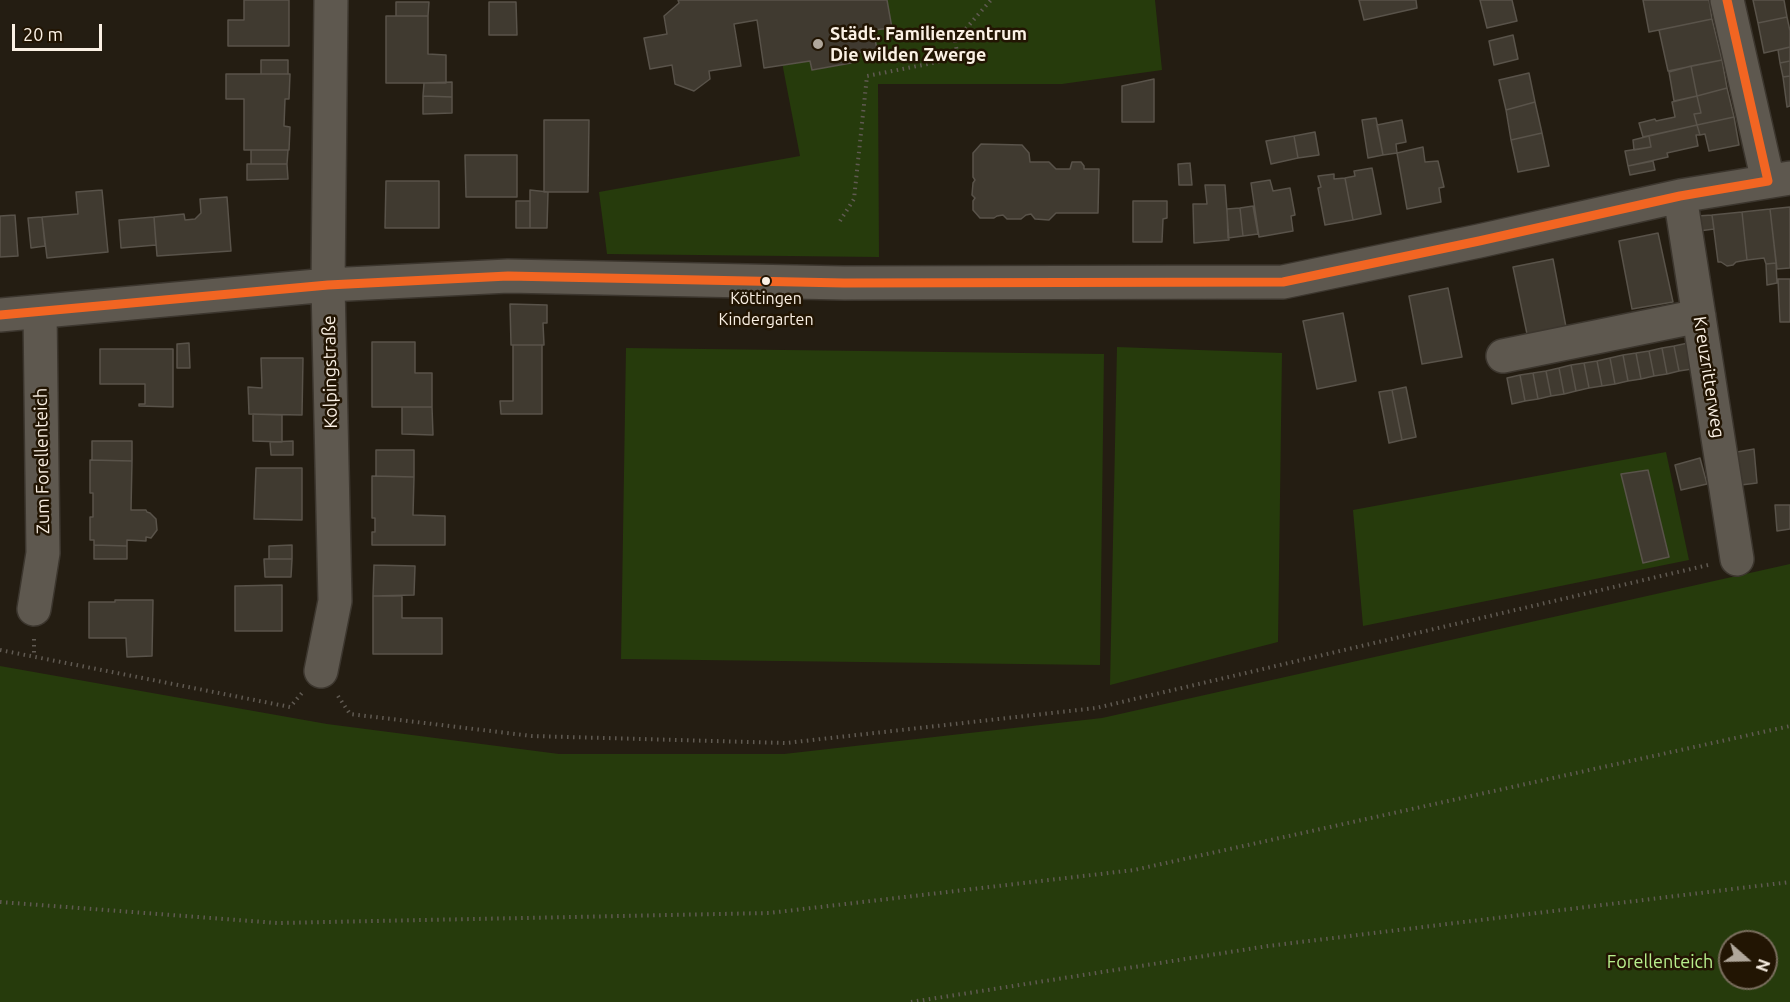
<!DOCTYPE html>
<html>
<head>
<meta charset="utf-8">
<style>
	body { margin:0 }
	#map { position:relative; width:1790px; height:1002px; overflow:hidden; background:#241d12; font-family:Ubuntu,sans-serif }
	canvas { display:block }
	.north { position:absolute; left:1718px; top:930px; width:60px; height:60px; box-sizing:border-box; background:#221503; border:2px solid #796d5d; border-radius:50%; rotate:110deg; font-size:16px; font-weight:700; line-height:24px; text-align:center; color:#fbf1e5 }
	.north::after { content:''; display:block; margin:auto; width:21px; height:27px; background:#b0a79b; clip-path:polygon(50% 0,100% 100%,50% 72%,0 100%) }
	.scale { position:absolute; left:12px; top:24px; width:90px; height:27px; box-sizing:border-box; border:3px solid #fbf1e5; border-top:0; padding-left:8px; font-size:18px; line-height:21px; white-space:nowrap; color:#fbf1e5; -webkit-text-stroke:4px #221503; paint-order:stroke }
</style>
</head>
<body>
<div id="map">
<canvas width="1790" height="1002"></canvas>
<div class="north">N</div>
<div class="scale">20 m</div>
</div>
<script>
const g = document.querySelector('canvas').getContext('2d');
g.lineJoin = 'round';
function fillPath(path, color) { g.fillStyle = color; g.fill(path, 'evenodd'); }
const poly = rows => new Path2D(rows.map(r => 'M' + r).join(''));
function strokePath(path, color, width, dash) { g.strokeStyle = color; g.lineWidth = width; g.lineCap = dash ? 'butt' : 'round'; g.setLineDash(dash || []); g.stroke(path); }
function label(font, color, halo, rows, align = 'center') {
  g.font = font + ' Ubuntu,sans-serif'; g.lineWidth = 5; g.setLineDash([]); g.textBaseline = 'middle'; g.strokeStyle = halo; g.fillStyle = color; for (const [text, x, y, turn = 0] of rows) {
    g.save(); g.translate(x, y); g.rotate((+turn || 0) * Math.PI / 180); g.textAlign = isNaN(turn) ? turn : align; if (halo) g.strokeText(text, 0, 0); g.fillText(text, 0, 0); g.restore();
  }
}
const green = poly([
	[770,0,1155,0,1162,70,1062,84,878,84,879,257,607,254,599,192,800,156],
	[1117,347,1282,353,1278,642,1110,685],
	[626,348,1104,354,1100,665,621,659],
	[1666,452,1689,560,1363,626,1353,510],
	[1790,564,1790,1002,0,1002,0,666,327,724,559,754,784,754,1102,718],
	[1730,942,1766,942,1766,978,1730,978]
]);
const building = poly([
	[244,0,289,0,289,46,228,46,228,20,244,20,244,0],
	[678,0,887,0,892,28,873,30,877,49,849,54,851,63,812,70,810,61,764,68,757,20,734,24,741,66,709,71,710,79,694,91,675,84,672,65,650,69,644,38,667,34,664,16,679,3,678,0],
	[1359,0,1416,0,1417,8,1364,20,1359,0],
	[1480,0,1512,0,1517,21,1487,28,1480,0],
	[1643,0,1709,0,1712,19,1649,32,1643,0],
	[1753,0,1784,0,1787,17,1758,23,1753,0],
	[396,2,429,2,428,16,396,16,396,2],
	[489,2,516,2,517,35,489,35,489,2],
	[386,16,428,16,428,54,446,55,446,83,386,83,386,16],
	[1787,17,1790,31,1790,47,1764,53,1758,23,1787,17],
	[1712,19,1722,60,1668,71,1659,30,1712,19],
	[1513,35,1518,59,1494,65,1489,41,1513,35],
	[1790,47,1790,61,1780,63,1778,50,1790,47],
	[261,60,288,60,288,74,261,74,261,60],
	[1722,60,1727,88,1697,96,1691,66,1722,60],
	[1790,61,1790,76,1783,77,1780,63,1790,61],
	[1691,66,1697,96,1674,101,1669,72,1691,66],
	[1529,73,1535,102,1506,110,1499,80,1529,73],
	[226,74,290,74,289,99,285,99,284,126,290,127,289,150,244,150,244,99,226,99,226,74],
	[1790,76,1790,106,1787,107,1783,77,1790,76],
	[1154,79,1154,122,1122,122,1122,86,1154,79],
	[452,82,452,97,423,96,424,83,452,82],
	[1727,88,1734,117,1697,125,1694,114,1701,113,1697,96,1727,88],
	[423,96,452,97,452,113,423,114,423,96],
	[1697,96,1701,113,1694,114,1697,125,1643,137,1639,123,1655,119,1656,121,1675,117,1672,102,1697,96],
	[1535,102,1542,133,1511,140,1506,110,1535,102],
	[1734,117,1739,145,1709,151,1705,134,1700,135,1697,125,1734,117],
	[1376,118,1383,155,1368,158,1362,120,1376,118],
	[544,120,589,120,588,192,544,192,544,120],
	[1402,120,1406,142,1396,144,1397,153,1383,155,1377,125,1402,120],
	[1697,125,1700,135,1696,135,1698,146,1667,153,1668,157,1628,166,1625,151,1651,147,1649,136,1697,125],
	[1315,132,1319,155,1298,158,1294,136,1315,132],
	[1542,133,1549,166,1518,172,1511,140,1542,133],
	[1294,136,1298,158,1271,164,1266,141,1294,136],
	[1649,136,1651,147,1634,150,1633,140,1649,136],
	[981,144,1022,145,1029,153,1030,162,1049,162,1056,169,1070,169,1072,162,1081,162,1084,166,1084,169,1099,169,1098,213,1056,213,1049,220,1035,219,1031,214,1026,215,1021,219,1007,219,1003,215,997,216,994,218,980,218,973,210,973,201,975,198,972,195,973,183,975,180,973,177,973,153,981,144],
	[1423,147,1425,162,1438,161,1444,187,1439,188,1441,202,1407,209,1397,153,1423,147],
	[251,150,288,150,287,164,251,164,251,150],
	[465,155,517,155,517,197,466,197,465,155],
	[1653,161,1655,170,1630,175,1628,166,1653,161],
	[1190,163,1192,185,1179,185,1178,164,1190,163],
	[247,164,287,164,288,179,247,180,247,164],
	[1372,168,1381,214,1353,220,1345,178,1355,176,1354,171,1372,168],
	[1334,174,1334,179,1345,178,1353,220,1325,225,1318,188,1321,187,1318,176,1334,174],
	[1270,180,1273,191,1290,188,1295,215,1291,216,1293,231,1259,237,1251,183,1270,180],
	[386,181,439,181,439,228,385,228,386,181],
	[1205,185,1225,185,1229,240,1194,243,1193,204,1207,204,1205,185],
	[102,190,108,252,47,258,42,217,78,214,76,192,102,190],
	[530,190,548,192,547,228,530,228,530,190],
	[227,197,231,251,157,256,154,217,184,214,185,220,195,219,201,213,200,199,227,197],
	[516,201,530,201,530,228,516,228,516,201],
	[1133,201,1167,201,1167,218,1163,219,1162,242,1133,242,1133,201],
	[1253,206,1258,234,1243,236,1240,208,1253,206],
	[1790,207,1790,268,1777,269,1770,209,1790,207],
	[1240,208,1243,236,1228,238,1227,209,1240,208],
	[1770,209,1776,263,1766,264,1764,258,1747,260,1742,212,1770,209],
	[1742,212,1747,260,1736,262,1733,265,1727,266,1721,262,1718,262,1712,215,1742,212],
	[15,215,18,256,0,257,0,216,15,215],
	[1712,215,1714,229,1699,231,1697,216,1712,215],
	[42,217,45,246,31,248,28,218,42,217],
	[154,217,156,245,121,248,119,220,154,217],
	[1658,233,1673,302,1632,309,1619,241,1658,233],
	[1553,259,1566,327,1527,334,1513,267,1553,259],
	[1776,263,1777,283,1767,285,1766,264,1776,263],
	[1778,279,1790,279,1790,322,1780,322,1778,279],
	[1448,288,1462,357,1422,364,1409,296,1448,288],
	[510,304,547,305,547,323,543,323,544,345,511,345,510,304],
	[1343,313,1356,381,1317,389,1303,321,1343,313],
	[372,342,415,342,415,373,432,373,432,407,372,407,372,342],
	[189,343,190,368,177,368,177,344,189,343],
	[1688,343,1692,369,1679,371,1674,346,1688,343],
	[513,345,542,345,542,414,501,414,500,401,513,401,513,345],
	[1674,346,1679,371,1667,374,1662,348,1674,346],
	[1662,348,1667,374,1654,376,1649,351,1662,348],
	[100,349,173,349,173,407,139,406,139,404,145,404,145,384,100,384,100,349],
	[1649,351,1654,376,1641,379,1636,353,1649,351],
	[1636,353,1641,379,1628,381,1623,355,1636,353],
	[1623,355,1628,381,1615,384,1610,358,1623,355],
	[261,358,303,358,302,415,249,414,248,387,262,388,261,358],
	[1610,358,1615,384,1602,386,1597,361,1610,358],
	[1597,361,1602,386,1589,388,1584,363,1597,361],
	[1584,363,1589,388,1576,391,1571,365,1584,363],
	[1571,365,1576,391,1564,394,1559,368,1571,365],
	[1559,368,1564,394,1551,396,1546,371,1559,368],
	[1546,371,1551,396,1538,399,1533,373,1546,371],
	[1533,373,1538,399,1525,401,1520,375,1533,373],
	[1520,375,1525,401,1512,404,1507,378,1520,375],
	[1406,387,1416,437,1402,440,1392,390,1406,387],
	[1392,390,1402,440,1389,443,1379,392,1392,390],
	[402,407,432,407,433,435,402,434,402,407],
	[253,414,282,415,282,442,253,441,253,414],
	[92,441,132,441,132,461,92,460,92,441],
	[293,441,293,455,271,455,270,442,293,441],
	[1754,449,1757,483,1741,485,1737,452,1754,449],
	[376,450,414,450,414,477,376,476,376,450],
	[1700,458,1707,484,1681,490,1675,465,1700,458],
	[90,460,132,461,131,510,146,510,147,512,150,513,156,519,157,530,151,538,146,537,146,541,127,540,127,546,94,545,94,540,90,540,90,517,93,517,93,493,90,493,90,460],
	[256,468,302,468,302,520,254,519,256,468],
	[1648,470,1669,557,1643,563,1621,474,1648,470],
	[372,476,414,477,413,515,445,516,445,545,372,545,372,532,375,532,375,518,372,518,372,476],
	[1775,505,1790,505,1790,529,1777,531,1775,505],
	[94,545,127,546,127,559,94,559,94,545],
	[292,545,292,559,269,559,269,546,292,545],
	[264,559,292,559,291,577,265,577,264,559],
	[374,565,415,566,414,595,373,596,374,565],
	[282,585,282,631,235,631,235,586,282,585],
	[373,596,402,596,402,618,442,618,442,654,373,654,373,596],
	[115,600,153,600,152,656,127,657,126,638,89,638,89,602,115,602,115,600]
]);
const path = poly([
	[840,221,854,199,867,76,958,58,955,41,991,0],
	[34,639,34,656],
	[0,650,290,707,302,693],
	[338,696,350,714,532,736,786,743,1096,708,1708,565],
	[0,902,277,923,769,913,1134,870,1790,726],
	[911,1002,1268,946,1790,882]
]);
const minor = poly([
	[1727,0,1768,181],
	[1680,196,1737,559],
	[0,315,328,285,508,276,844,283,1283,282,1479,241,1680,196,1790,178],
	[1503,356,1699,316],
	[34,609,43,553,40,312],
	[321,671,335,601,328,285,331,0]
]);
const bus1 = poly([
	[1727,0,1768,181],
	[0,315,328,285,508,276,844,283,1283,282,1479,241,1680,196,1768,181]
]);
const markers = [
	[818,44,6,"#b0a79b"],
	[766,281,5,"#fbf1e5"]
];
const busNames = [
	["Köttingen",766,299],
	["Kindergarten",766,320]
];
const poiNames = [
	["Städt. Familienzentrum",830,34],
	["Die wilden Zwerge",830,55]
];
const streetNames = [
	["Kolpingstraße",330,372,-91],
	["Kreuzritterweg",1709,377,81],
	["Zum Forellenteich",42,461,-91]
];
const parkNames = [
	["Forellenteich",1660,962]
];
fillPath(green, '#263b0c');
fillPath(building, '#403a30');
strokePath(building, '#59534a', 1.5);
strokePath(minor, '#3c362e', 36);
strokePath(path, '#605a52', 4, [1.5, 4.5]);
strokePath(minor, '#5e584f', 33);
strokePath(bus1, '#f26522', 9);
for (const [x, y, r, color] of markers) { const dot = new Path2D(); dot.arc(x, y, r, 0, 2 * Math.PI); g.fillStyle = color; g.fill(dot); strokePath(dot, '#221503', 2); }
label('16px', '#fbf1e5', '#221503', busNames);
label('bold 18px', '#fbf1e5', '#221503', poiNames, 'left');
label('18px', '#fbf1e5', '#221503', streetNames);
label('18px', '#b8ef8c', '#221503', parkNames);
</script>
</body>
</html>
